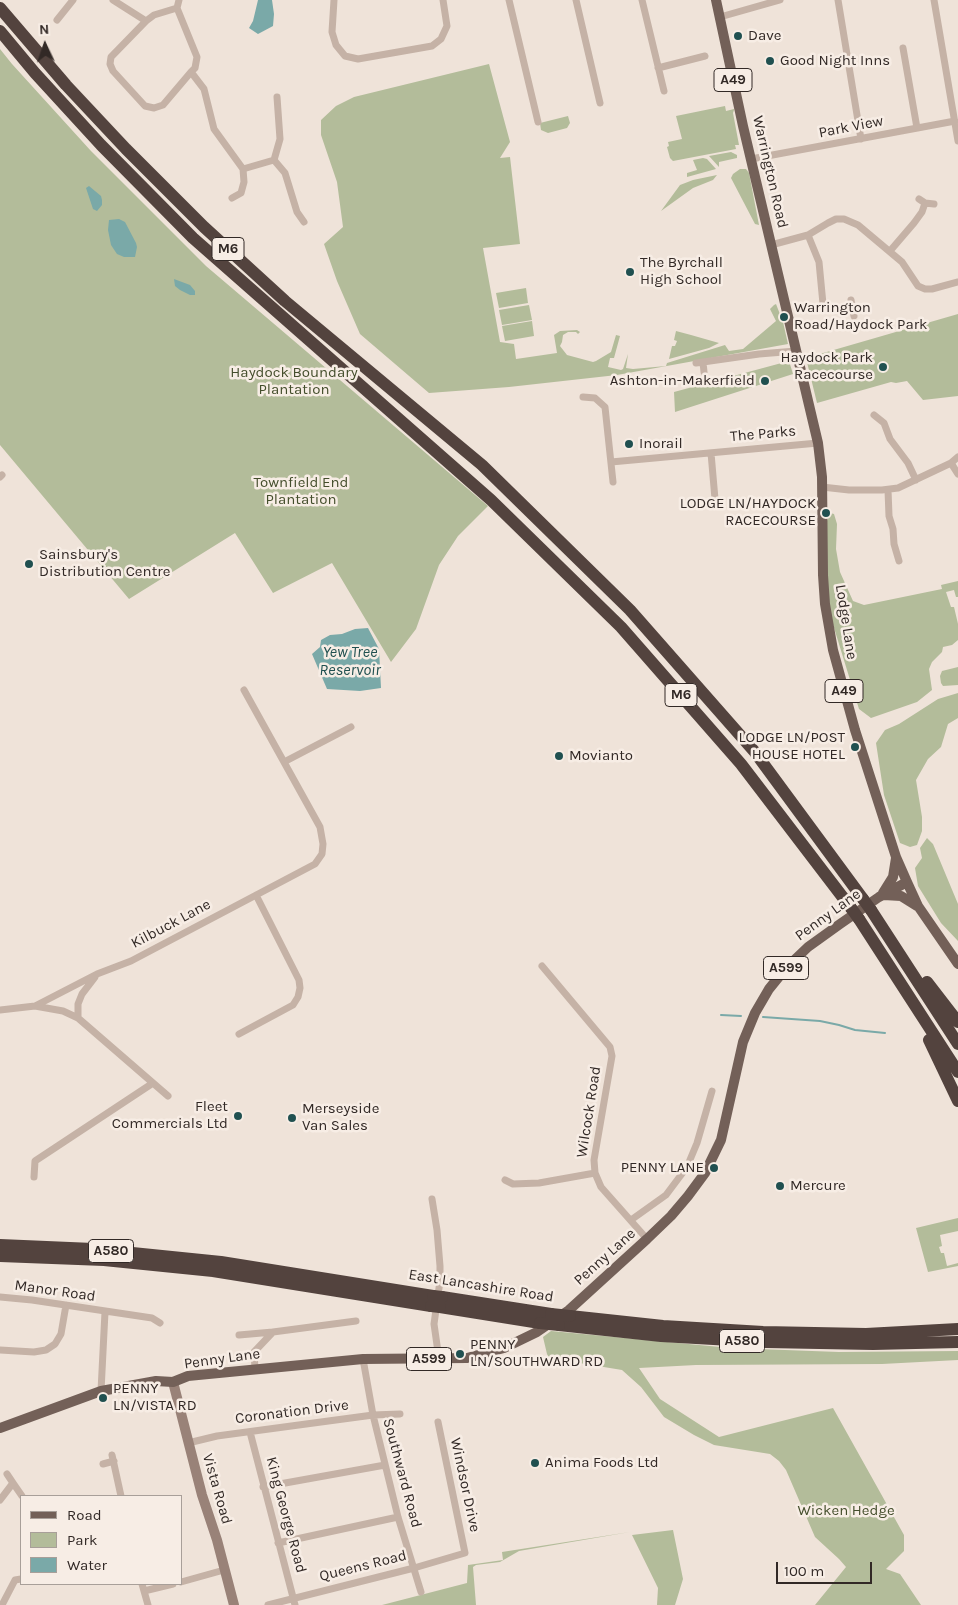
<!DOCTYPE html>
<html>
<head>
<meta charset="utf-8">
<style>
	body { margin:0 }
	#map { position:relative; width:958px; height:1605px; overflow:hidden; background:#efe3d9; font-family:Karla,sans-serif }
	canvas { display:block }
	.legend { position:absolute; left:20px; top:1495px; width:162px; height:90px; box-sizing:border-box; background:#f7ede5; border:1px solid #a89f99; margin:0; padding:6px 9px; list-style:none; font-size:15px; color:#322926 }
	.legend li { display:flex; align-items:center; gap:10px; height:25px }
	.legend b { width:25px; border:1px solid #a89f99 }
	.north { position:absolute; left:20px; top:20px; width:50px; height:50px; -webkit-text-stroke:4px #f7ede5; paint-order:stroke; rotate:357deg; font-size:14px; font-weight:700; line-height:20px; text-align:center; color:#322926 }
	.north::after { content:''; display:block; margin:auto; width:18px; height:22px; background:#322926; clip-path:polygon(50% 0,100% 100%,50% 72%,0 100%) }
	.scale { position:absolute; left:776px; top:1562px; width:96px; height:22px; box-sizing:border-box; border:2px solid #322926; border-top:0; padding-left:6px; font-size:15px; line-height:18px; white-space:nowrap; color:#322926; -webkit-text-stroke:4px #f7ede5; paint-order:stroke }
</style>
</head>
<body>
<div id="map">
<canvas width="958" height="1605"></canvas>
<ul class="legend">
<li><b style="height:6px;background:#736058"></b>Road</li>
<li><b style="height:14px;background:#b3bc9a"></b>Park</li>
<li><b style="height:14px;background:#7aa9a8"></b>Water</li>
</ul>
<div class="north">N</div>
<div class="scale">100 m</div>
</div>
<script>
const g = document.querySelector('canvas').getContext('2d');
g.lineJoin = 'round';
function fillPath(path, color) { g.fillStyle = color; g.fill(path, 'evenodd'); }
const poly = rows => new Path2D(rows.map(r => 'M' + r).join(''));
function strokePath(path, color, width, dash) { g.strokeStyle = color; g.lineWidth = width; g.lineCap = dash ? 'butt' : 'round'; g.setLineDash(dash || []); g.stroke(path); }
function label(font, color, halo, rows, align = 'center') {
  g.font = font + ' Karla,sans-serif'; g.lineWidth = 5; g.setLineDash([]); g.textBaseline = 'middle'; g.strokeStyle = halo; g.fillStyle = color; for (const [text, x, y, turn = 0] of rows) {
    g.save(); g.translate(x, y); g.rotate((+turn || 0) * Math.PI / 180); g.textAlign = isNaN(turn) ? turn : align; if (halo) g.strokeText(text, 0, 0); g.fillText(text, 0, 0); g.restore();
  }
}
const green = poly([
	[0,49,12,64,91,151,206,266,488,506,458,536,439,565,416,629,391,662,332,563,273,593,235,533,129,599,0,445],
	[489,64,510,142,500,158,510,157,520,244,483,248,500,342,514,344,516,359,557,353,554,335,560,331,577,330,580,332,578,334,576,332,568,332,563,335,562,342,560,346,567,355,593,362,596,361,611,352,616,335,620,336,614,358,610,358,608,367,621,370,623,369,628,354,626,368,633,369,666,366,667,363,725,345,729,351,743,349,776,321,770,309,774,305,776,304,783,322,788,344,617,375,509,387,429,393,360,334,337,281,324,244,343,227,337,182,321,135,321,120,336,106,354,97],
	[725,106,726,111,734,109,734,110,733,113,739,145,735,145,736,149,673,161,670,158,667,147,669,146,668,142,682,139,676,116],
	[568,116,570,123,567,128,548,133,541,130,540,123],
	[731,152,737,155,737,158,719,162,719,167,709,156],
	[703,158,707,159,716,169,687,177,687,173,697,170,693,160],
	[740,169,746,169,749,173,759,225,755,224,731,178,733,174],
	[717,175,713,180,693,188,661,211,680,185,693,180],
	[526,288,528,303,499,308,496,293],
	[529,305,532,320,502,325,499,310],
	[958,314,958,396,923,400,907,381,896,383,891,382,817,403,806,358],
	[532,321,534,336,505,341,502,326],
	[676,331,691,335,719,343,709,348,669,359,672,346,675,346,677,341,674,340],
	[789,361,793,374,675,412,674,392],
	[830,513,834,514,837,524,836,549,840,572,853,601,864,605,942,589,941,585,958,581,958,597,956,597,954,590,946,592,951,607,954,607,958,624,958,640,952,645,943,647,942,652,932,662,929,669,932,690,917,702,871,718,859,709,831,618,827,583,825,526],
	[958,667,958,685,943,686,941,683,940,676,942,671],
	[958,693,958,718,948,724,941,747,928,759,916,780,922,817,922,831,917,845,910,847,900,843,884,795,876,743,885,730,899,724,938,699],
	[927,838,933,844,958,904,958,941,941,923,918,886,915,868,922,858,920,848],
	[958,1218,958,1231,940,1235,942,1246,939,1247,941,1253,944,1253,947,1266,958,1263,958,1266,928,1272,916,1228],
	[551,1331,731,1348,839,1352,958,1351,958,1360,882,1364,696,1365,639,1368,660,1399,719,1437,833,1408,904,1535,904,1551,886,1569,900,1574,921,1605,815,1605,846,1567,839,1559,815,1537,786,1470,779,1461,770,1454,714,1445,694,1435,664,1417,641,1387,622,1370,549,1358,547,1354,543,1337],
	[673,1530,683,1579,675,1605,657,1605,658,1588,632,1535],
	[630,1532,519,1551,500,1562,476,1565,473,1567,476,1605,382,1605,467,1583,468,1565,503,1560,502,1552]
]);
const water = poly([
	[258,0,272,0,274,14,273,26,258,34,249,28,253,21],
	[89,186,101,196,102,200,102,205,97,211,93,209,86,188],
	[119,219,125,222,136,243,137,247,135,257,124,257,117,254,111,245,108,230,109,220],
	[174,279,190,285,195,291,195,295,190,295,180,290,175,286],
	[368,628,379,649,381,688,360,691,327,689,312,654,320,647,321,640,330,635,342,634,355,629]
]);
const stream = poly([
	[721,1015,741,1016],
	[763,1017,820,1021,839,1025,855,1030,885,1033]
]);
const street = poly([
	[113,0,146,21],
	[179,0,177,8,197,57,195,68,191,72,204,89,214,129,243,169,244,182,241,193,232,198],
	[334,0,332,32,336,45,345,56,358,59,432,46,441,39,447,26,443,0],
	[509,0,538,122],
	[576,0,600,103],
	[642,0,664,91],
	[838,0,861,139],
	[934,0,958,141],
	[177,8,154,15,146,21,111,57,110,64,113,71,145,106,154,108,163,105,191,72],
	[720,17,780,0],
	[57,20,73,0],
	[903,48,917,128],
	[658,68,705,56],
	[277,97,280,139,274,160,285,173,297,212,304,222],
	[751,159,955,121],
	[243,169,274,160],
	[919,199,925,203,934,204],
	[808,235,819,262,823,304,830,310,840,311,853,308],
	[771,245,808,235,828,223,836,219,844,219,858,225,902,262,918,286,925,289,932,289,958,282],
	[890,251,914,223,922,212,925,203],
	[851,300,854,316],
	[703,362,759,354,796,351],
	[696,363,703,362,704,372],
	[583,397,595,398,605,407,613,482],
	[874,415,884,423,890,439,908,463,916,480],
	[711,453,715,499],
	[611,462,818,443],
	[951,463,958,474],
	[0,477,2,475],
	[822,487,849,490,882,490,898,488,951,463,958,457],
	[888,490,889,516,893,529,894,544,899,561],
	[284,762,351,727],
	[542,966,610,1047,612,1056,594,1160,595,1173,601,1187,647,1239],
	[35,1006,97,974,131,961,315,864,322,854,323,844,320,827,244,690],
	[0,1010,35,1006,63,1011,78,1018,168,1096],
	[78,1018,78,1004,82,994,95,977],
	[239,1034,293,1005,298,997,300,988,299,980,256,895],
	[34,1177,35,1161,153,1083],
	[505,1180,513,1184,539,1183,595,1173],
	[432,1199,437,1230,440,1266,440,1281,434,1324,439,1359],
	[631,1220,666,1195,687,1167,697,1143,712,1091],
	[0,1297,32,1300,152,1318,160,1323],
	[273,1332,356,1321],
	[239,1335,273,1332,254,1352,255,1369],
	[0,1350,34,1352,46,1350,55,1344,61,1334,66,1305],
	[363,1359,373,1415,398,1517,421,1592],
	[101,1391,105,1312],
	[250,1432,295,1605],
	[188,1443,217,1436,373,1415,400,1414],
	[112,1455,121,1496],
	[103,1464,114,1461],
	[7,1474,13,1483],
	[263,1487,385,1465],
	[0,1500,13,1483,22,1496],
	[278,1543,398,1517],
	[181,1582,224,1570],
	[142,1584,148,1605],
	[144,1591,173,1584],
	[2,1605,15,1580,21,1579],
	[268,1605,414,1568,465,1553,438,1422]
]);
const secondary = poly([
	[173,1382,202,1495,217,1540,234,1605]
]);
const primary = poly([
	[716,0,743,126,818,443,822,477,823,575,825,604,833,650,855,730,896,857,907,882,918,906,958,964],
	[883,893,893,877,896,858],
	[884,895,901,896,917,906],
	[0,1428,101,1391,156,1381,173,1382,188,1376,363,1359,467,1358,504,1348,537,1332,569,1310,647,1239,671,1216,688,1196,705,1173,721,1140,743,1042,755,1013,769,989,786,968,808,947,840,924,879,897,907,882]
]);
const highway = poly([
	[0,8,66,85,126,149,204,227,285,301,482,465,630,610,754,751,863,899],
	[0,31,35,73,101,145,193,238,491,500,621,627,741,764,851,908],
	[871,910,958,1044],
	[859,919,958,1072],
	[927,982,958,1022],
	[929,1040,958,1101],
	[0,1245,93,1249,221,1262,433,1296],
	[0,1256,104,1260,213,1271,431,1306],
	[442,1297,551,1314],
	[440,1307,540,1323],
	[570,1316,663,1326,763,1332,866,1334,958,1329],
	[559,1325,661,1336,766,1342,873,1344,958,1342]
]);
const highwayBridge = poly([
	[863,899,871,910],
	[851,908,859,919],
	[433,1296,442,1297],
	[431,1306,440,1307],
	[551,1314,570,1316],
	[540,1323,559,1325]
]);
const markers = [
	[738,36,5,"#205050"],
	[770,61,5,"#205050"],
	[630,272,5,"#205050"],
	[784,317,5,"#205050"],
	[883,367,5,"#205050"],
	[765,381,5,"#205050"],
	[629,444,5,"#205050"],
	[826,513,5,"#205050"],
	[29,564,5,"#205050"],
	[855,747,5,"#205050"],
	[559,756,5,"#205050"],
	[238,1116,5,"#205050"],
	[292,1118,5,"#205050"],
	[714,1168,5,"#205050"],
	[780,1186,5,"#205050"],
	[460,1354,5,"#205050"],
	[103,1398,5,"#205050"],
	[535,1463,5,"#205050"]
];
const shields = [
	[733,80,38],
	[228,249,32],
	[844,691,38],
	[681,695,32],
	[786,968,45],
	[111,1251,45],
	[742,1341,45],
	[429,1359,45]
];
const shieldNames = [
	["A49",733,80],
	["M6",228,249],
	["A49",844,691],
	["M6",681,695],
	["A599",786,968],
	["A580",111,1251],
	["A580",742,1341],
	["A599",429,1359]
];
const poiNames = [
	["Dave",748,36],
	["Good Night Inns",780,61],
	["The Byrchall",640,263],
	["High School",640,280],
	["Warrington",794,308],
	["Road/Haydock Park",794,325],
	["Haydock Park",873,358,"right"],
	["Racecourse",873,375,"right"],
	["Ashton-in-Makerfield",755,381,"right"],
	["Inorail",639,444],
	["LODGE LN/HAYDOCK",816,504,"right"],
	["RACECOURSE",816,521,"right"],
	["Sainsbury's",39,555],
	["Distribution Centre",39,572],
	["LODGE LN/POST",845,738,"right"],
	["HOUSE HOTEL",845,755,"right"],
	["Movianto",569,756],
	["Fleet",228,1107,"right"],
	["Commercials Ltd",228,1124,"right"],
	["Merseyside",302,1109],
	["Van Sales",302,1126],
	["PENNY LANE",704,1168,"right"],
	["Mercure",790,1186],
	["PENNY",470,1345],
	["LN/SOUTHWARD RD",470,1362],
	["PENNY",113,1389],
	["LN/VISTA RD",113,1406],
	["Anima Foods Ltd",545,1463]
];
const streetNames = [
	["Park View",851,127,-11],
	["Warrington Road",770,172,77],
	["The Parks",763,434,-5],
	["Lodge Lane",846,622,81],
	["Penny Lane",828,915,-36],
	["Kilbuck Lane",171,924,-28],
	["Wilcock Road",589,1112,-81],
	["Penny Lane",605,1257,-42],
	["East Lancashire Road",481,1286,9],
	["Manor Road",55,1291,8],
	["Penny Lane",222,1359,-8],
	["Coronation Drive",292,1412,-7],
	["Southward Road",402,1473,75],
	["Windsor Drive",465,1485,78],
	["Vista Road",217,1489,74],
	["King George Road",286,1515,75],
	["Queens Road",363,1566,-14]
];
const parkNames = [
	["Haydock Boundary",294,373],
	["Plantation",294,390],
	["Townfield End",301,483],
	["Plantation",301,500],
	["Wicken Hedge",846,1511]
];
const waterNames = [
	["Yew Tree",350,652],
	["Reservoir",350,670]
];
fillPath(green, '#b3bc9a');
fillPath(water, '#7aa9a8');
strokePath(stream, '#7aa9a8', 2);
strokePath(street, '#c5b2a6', 7);
strokePath(secondary, '#998278', 10);
strokePath(primary, '#736058', 10);
strokePath(highway, '#53433e', 12);
strokePath(highwayBridge, '#53433e', 12);
for (const [x, y, r, color] of markers) { const dot = new Path2D(); dot.arc(x, y, r, 0, 2 * Math.PI); g.fillStyle = color; g.fill(dot); strokePath(dot, '#f7ede5', 2); }
for (const [x, y, w] of shields) { const box = new Path2D(); box.roundRect(x - w / 2, y - 11.5, w, 23, 4); g.fillStyle = '#f7ede5'; g.fill(box); strokePath(box, '#322926', 1); }
label('bold 14px', '#322926', null, shieldNames);
label('15px', '#322926', '#f7ede5', poiNames, 'left');
label('15px', '#322926', '#f7ede5', streetNames);
label('15px', '#444e2c', '#f7ede5', parkNames);
label('italic 16px', '#205050', '#f7ede5', waterNames);
</script>
</body>
</html>
